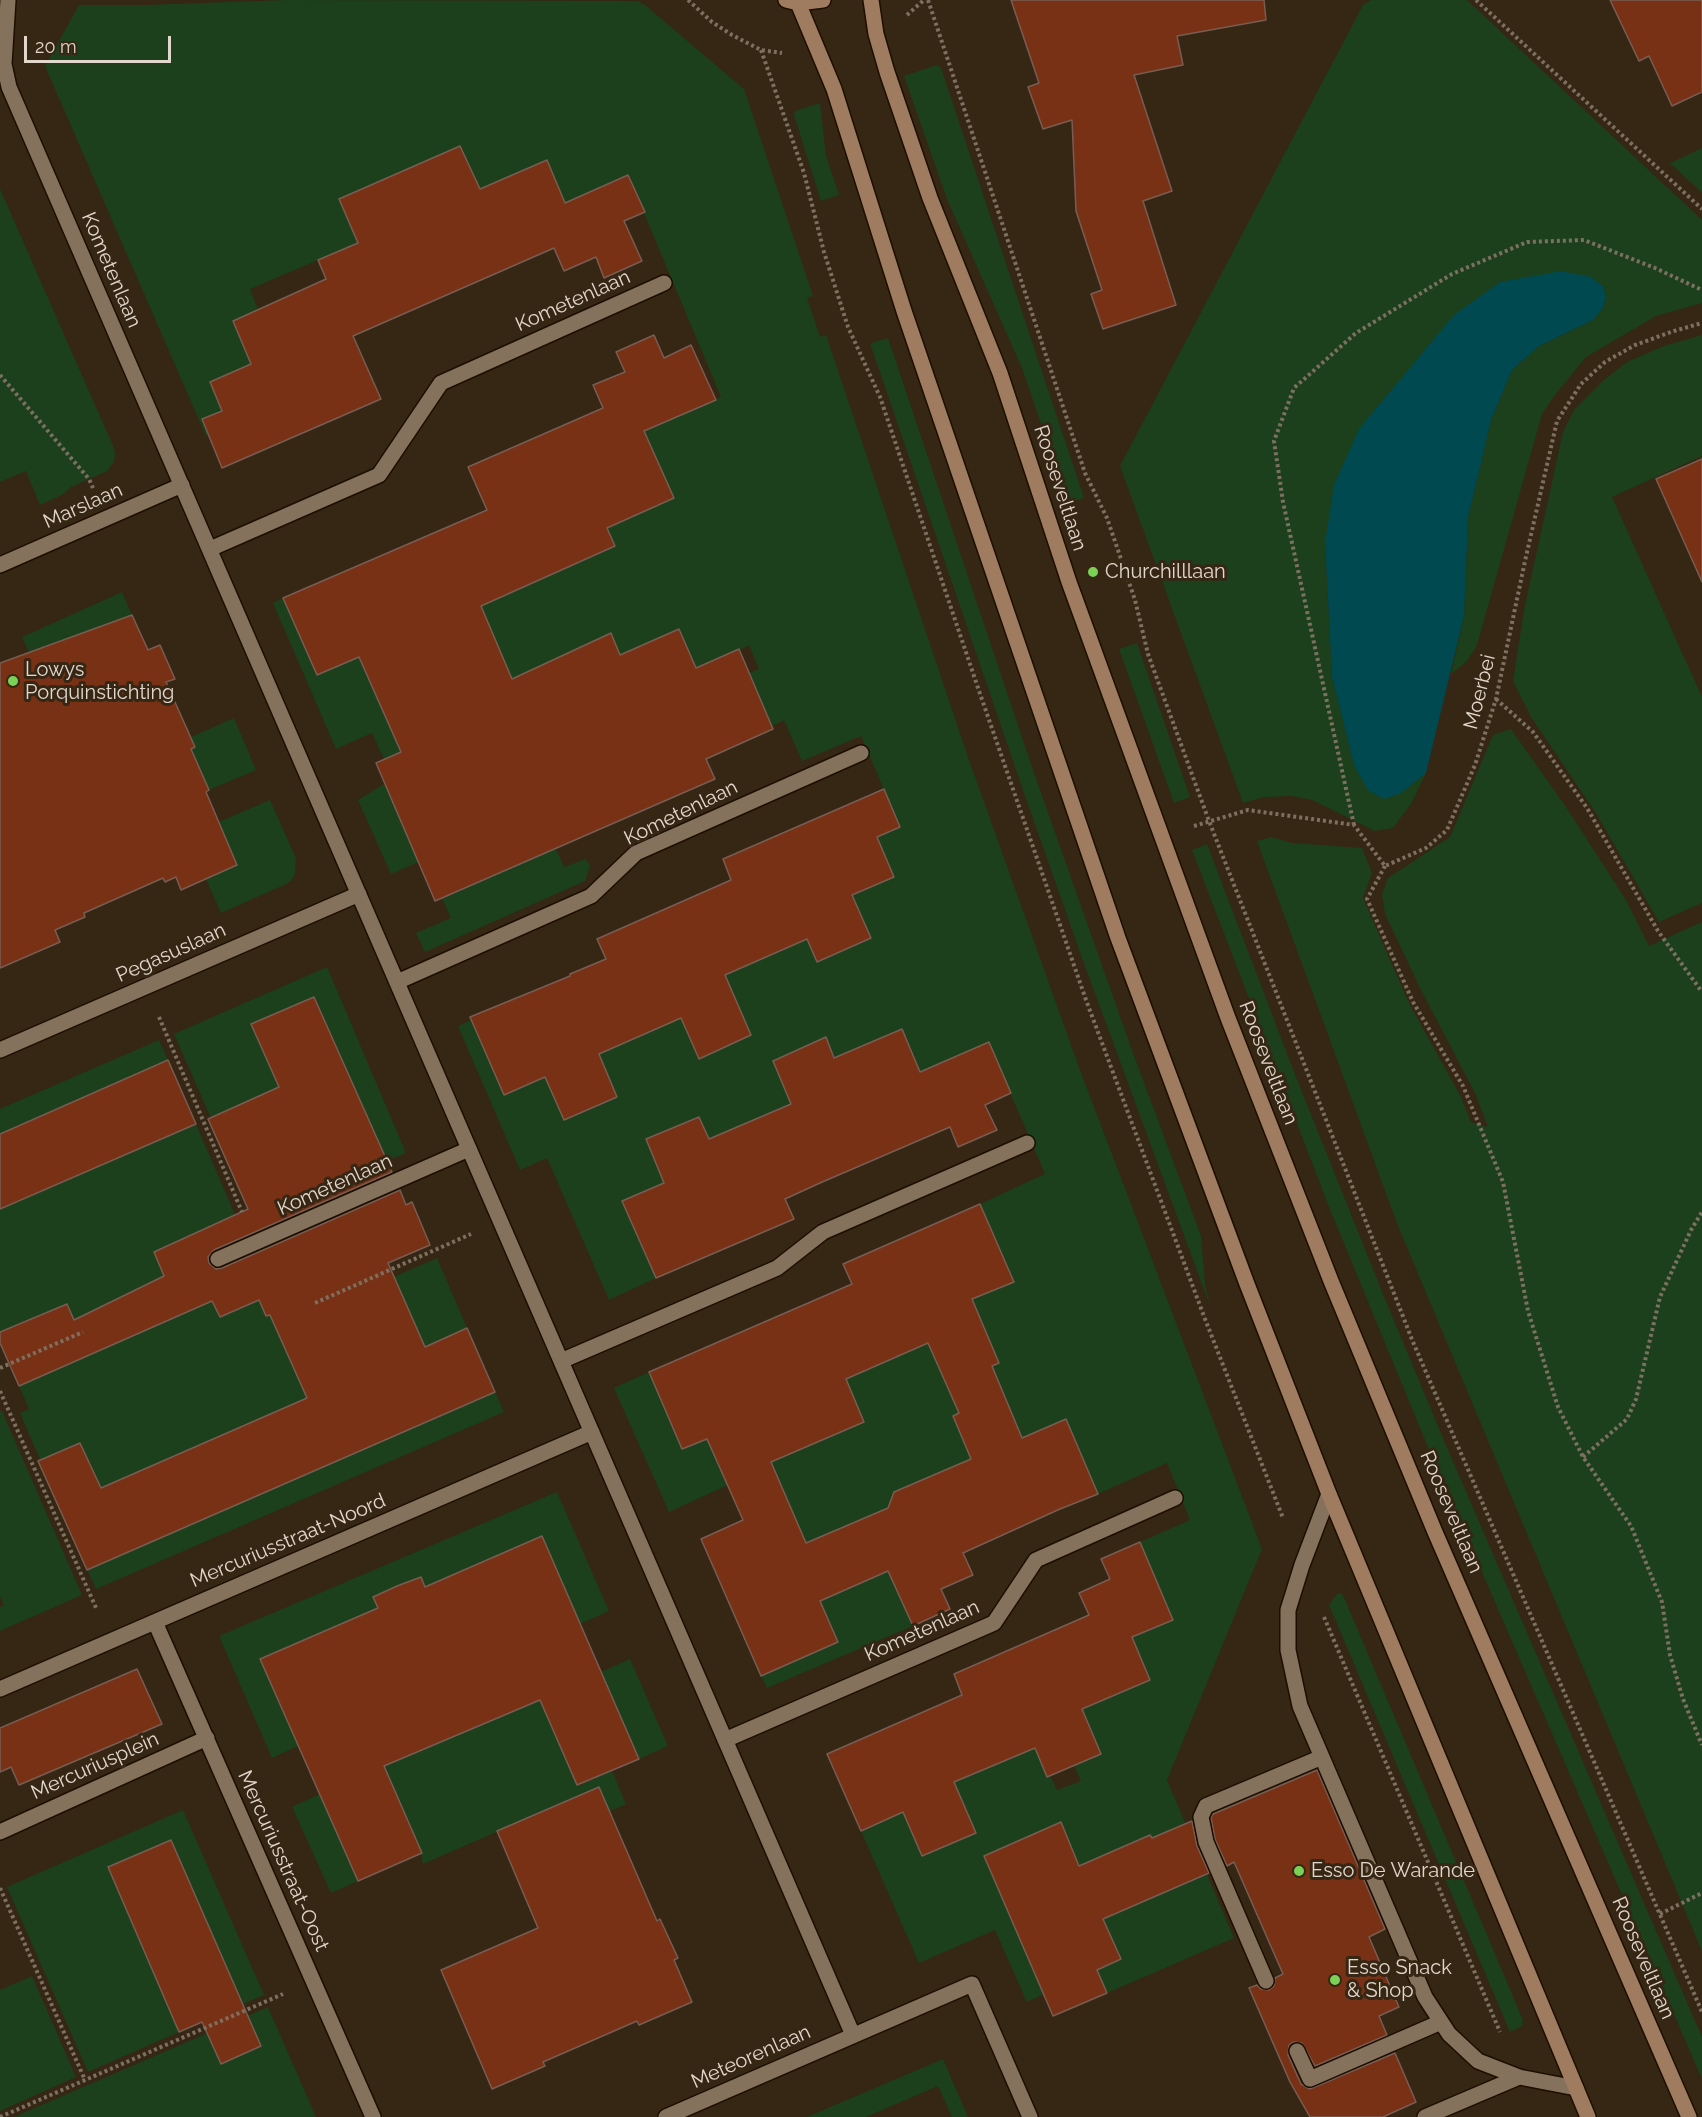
<!DOCTYPE html>
<html>
<head>
<meta charset="utf-8">
<style>
	body { margin:0 }
	#map { position:relative; width:1702px; height:2117px; overflow:hidden; background:#362614; font-family:Raleway,sans-serif }
	canvas { display:block }
	.scale { position:absolute; left:24px; top:36px; width:147px; height:27px; box-sizing:border-box; border:3px solid #e1d7cc; border-top:0; padding-left:8px; font-size:18px; line-height:21px; white-space:nowrap; color:#e1d7cc; -webkit-text-stroke:4px #362614; paint-order:stroke }
</style>
</head>
<body>
<div id="map">
<canvas width="1702" height="2117"></canvas>
<div class="scale">20 m</div>
</div>
<script>
const g = document.querySelector('canvas').getContext('2d');
g.lineJoin = 'round';
function fillPath(path, color) { g.fillStyle = color; g.fill(path, 'evenodd'); }
const poly = rows => new Path2D(rows.map(r => 'M' + r).join(''));
function strokePath(path, color, width, dash) { g.strokeStyle = color; g.lineWidth = width; g.lineCap = dash ? 'butt' : 'round'; g.setLineDash(dash || []); g.stroke(path); }
function label(font, color, halo, rows, align = 'center') {
  g.font = font + ' Raleway,sans-serif'; g.lineWidth = 6; g.setLineDash([]); g.textBaseline = 'middle'; g.strokeStyle = halo; g.fillStyle = color; for (const [text, x, y, turn = 0] of rows) {
    g.save(); g.translate(x, y); g.rotate((+turn || 0) * Math.PI / 180); g.textAlign = isNaN(turn) ? turn : align; if (halo) g.strokeText(text, 0, 0); g.fillText(text, 0, 0); g.restore();
  }
}
const green = poly([
	[287,0,638,1,645,5,744,89,813,296,807,298,820,337,826,335,969,760,1080,1070,1262,1549,1167,1780,1234,1938,1107,1993,1097,1970,1121,1959,1103,1919,1172,1888,1150,1835,1079,1866,1061,1822,984,1856,1044,1994,1027,2002,995,1930,919,1963,861,1831,903,1812,922,1856,976,1833,954,1782,1026,1726,1047,1776,1050,1775,1057,1790,1081,1781,1074,1765,1082,1709,1150,1680,1132,1637,1173,1620,1140,1542,1190,1520,1167,1463,1098,1494,1066,1419,1022,1438,1004,1394,953,1416,972,1459,894,1492,878,1548,913,1626,767,1688,761,1676,838,1642,797,1547,752,1420,864,1422,846,1379,887,1361,919,1323,938,1365,973,1375,999,1363,972,1299,1014,1281,980,1204,1045,1174,989,1043,920,1072,902,1029,875,1040,884,1064,844,1081,826,1038,773,1061,791,1104,749,1122,757,1142,718,1160,698,1117,646,1139,664,1183,622,1201,656,1278,609,1300,547,1158,520,1170,458,1026,471,1020,504,1095,545,1077,564,1120,617,1097,599,1054,641,1036,632,1015,672,998,697,1056,702,1054,704,1057,725,1047,743,1018,725,975,798,919,818,961,871,938,852,895,894,877,877,837,900,827,861,736,802,761,784,720,772,726,749,673,759,669,749,645,698,673,629,677,611,633,540,666,559,707,384,759,372,733,336,749,273,603,283,598,317,675,359,657,499,649,481,606,521,588,502,545,562,570,615,546,597,503,674,498,644,431,721,397,628,175,565,203,546,160,480,189,460,146,433,158,358,243,250,289,258,309,233,321,251,364,210,382,222,411,201,419,208,435,206,436,45,66,79,5,145,5],
	[1371,0,1467,0,1702,220,1702,303,1656,316,1586,357,1555,395,1542,414,1477,645,1467,661,1451,674,1464,616,1468,518,1491,420,1512,370,1539,346,1593,320,1603,308,1606,297,1603,286,1591,277,1325,543,1332,677,1354,765,1401,793,1426,773,1411,804,1393,828,1375,831,1312,800,1291,796,1264,797,1243,803,1120,466,1363,5],
	[937,65,941,68,1084,498,1068,503,1022,368,947,199,904,76],
	[820,103,826,156,839,195,821,201,794,115,795,111],
	[1702,148,1702,193,1670,163],
	[0,189,114,448,115,454,114,462,107,471,71,487,62,495,40,505,26,471,0,482],
	[1702,335,1702,456,1612,497,1702,697,1702,903,1659,922,1596,813,1531,717,1513,681,1524,610,1563,432,1574,410,1604,380,1627,362,1664,346],
	[888,338,1033,770,1133,1053,1201,1236,1205,1284,1210,1306,1082,958,1024,793,871,346,871,343],
	[122,592,132,615,29,652,22,637],
	[1137,643,1190,797,1174,803,1119,649],
	[234,718,256,770,209,790,191,749,195,747,191,737],
	[1511,729,1566,807,1626,900,1649,946,1702,922,1702,1951,1398,1226,1257,841,1271,837,1292,843,1362,848,1372,873,1363,898,1409,1003,1461,1097,1471,1122,1488,1127,1475,1093,1420,988,1385,914,1382,894,1388,878,1450,837,1493,735],
	[384,784,392,801,412,792,439,853,391,874,358,800],
	[270,800,296,858,295,874,291,881,284,885,221,913,206,879,237,865,219,822],
	[537,806,564,867,586,859,590,866,586,879,583,882,425,952,416,933,451,918,442,898],
	[1207,844,1296,1077,1385,1299,1448,1450,1702,2037,1702,2079,1432,1457,1329,1207,1192,850],
	[327,967,406,1153,387,1161,315,997,251,1024,323,1189,255,1218,174,1034],
	[159,1040,168,1060,0,1134,0,1109],
	[196,1124,239,1224,198,1243,211,1299,220,1317,247,1305,247,1274,266,1316,308,1299,314,1312,437,1258,467,1328,101,1488,90,1462,49,1480,20,1413,29,1409,0,1342,0,1209],
	[649,1372,682,1449,725,1432,728,1485,669,1512,614,1388],
	[495,1392,504,1412,96,1589,87,1570],
	[0,1411,2,1411,82,1595,0,1631,0,1607,4,1605,0,1597],
	[557,1492,609,1611,580,1624,480,1564,261,1659,298,1746,272,1758,219,1636],
	[1340,1593,1343,1595,1523,2020,1522,2026,1510,2032,1329,1605,1337,1594],
	[630,1659,668,1746,639,1759,601,1672],
	[540,1699,578,1786,612,1771,626,1804,581,1824,570,1800,423,1864,421,1854,383,1767],
	[320,1794,358,1881,331,1893,292,1807],
	[183,1810,264,1995,243,2004,171,1840,108,1867,179,2032,88,2072,7,1887],
	[32,1976,76,2077,0,2111,0,1990],
	[268,2007,316,2117,14,2117],
	[943,2059,968,2117,952,2117,938,2086,866,2117,807,2117]
]);
const water = poly([
	[1561,271,1591,277,1603,286,1606,297,1603,308,1593,320,1539,346,1512,370,1491,420,1468,518,1464,616,1426,773,1401,793,1384,799,1368,790,1354,765,1332,677,1325,543,1334,485,1359,429,1454,315,1500,282]
]);
const building = poly([
	[1011,0,1264,0,1266,20,1177,36,1183,65,1134,75,1172,191,1143,201,1176,305,1103,329,1091,294,1102,290,1076,211,1072,120,1043,129,1028,87,1039,83,1011,0],
	[1610,0,1702,0,1702,92,1672,106,1649,56,1639,61,1610,0],
	[460,146,480,189,547,160,565,203,628,175,645,212,624,221,642,261,604,278,596,257,564,271,554,248,353,336,381,399,222,468,202,419,222,411,210,382,251,364,233,321,326,279,318,260,358,243,339,199,460,146],
	[654,335,664,358,691,345,716,400,644,431,674,498,607,528,615,546,481,606,512,679,611,633,620,655,679,629,696,668,739,649,773,729,706,759,715,779,435,901,376,763,401,752,359,657,317,675,283,598,487,510,468,467,603,408,593,385,625,372,616,352,654,335],
	[1702,459,1702,582,1656,479,1702,459],
	[132,615,148,650,160,645,175,679,166,682,195,747,191,749,209,790,206,792,237,865,181,890,176,877,165,882,163,878,84,913,85,917,55,930,60,942,0,968,0,663,132,615],
	[884,789,900,827,877,837,894,877,852,895,871,938,817,962,807,939,725,975,751,1035,699,1059,681,1018,599,1054,617,1097,564,1120,545,1077,504,1095,470,1017,570,976,570,974,606,959,597,939,731,880,723,859,884,789],
	[314,997,392,1172,214,1250,208,1257,209,1263,216,1269,222,1268,400,1190,406,1205,412,1202,430,1245,388,1263,425,1347,467,1328,495,1392,87,1570,38,1461,80,1443,101,1488,307,1398,270,1315,266,1316,259,1300,220,1317,212,1301,19,1386,0,1343,0,1332,67,1304,74,1320,164,1276,154,1252,248,1209,208,1119,279,1087,251,1024,314,997],
	[902,1029,920,1072,989,1042,1011,1093,985,1105,997,1130,958,1147,950,1127,820,1183,785,1199,794,1219,656,1278,622,1201,664,1183,646,1139,699,1117,709,1139,791,1104,773,1061,826,1037,834,1058,902,1029],
	[168,1060,196,1124,0,1209,0,1134,168,1060],
	[980,1204,1014,1282,972,1299,999,1363,992,1366,1022,1438,1066,1419,1098,1494,1060,1509,963,1553,973,1575,941,1589,950,1609,913,1626,888,1571,820,1601,838,1642,761,1676,701,1539,743,1520,707,1439,682,1449,649,1372,852,1284,843,1264,980,1204],
	[928,1343,959,1413,953,1416,971,1459,894,1492,888,1508,806,1543,771,1462,864,1422,846,1379,928,1343],
	[542,1536,639,1759,577,1785,540,1700,384,1766,422,1853,358,1881,260,1659,378,1608,373,1597,397,1586,421,1577,425,1587,542,1536],
	[1140,1542,1173,1620,1132,1637,1150,1680,1082,1709,1101,1754,1047,1777,1035,1748,954,1782,976,1833,922,1856,903,1812,861,1831,827,1754,962,1695,954,1674,1089,1615,1079,1593,1110,1579,1101,1559,1140,1542],
	[137,1669,162,1724,19,1785,11,1767,0,1772,0,1728,137,1669],
	[1317,1770,1385,1929,1369,1937,1399,2007,1379,2016,1387,2035,1315,2066,1302,2043,1293,2042,1289,2045,1288,2055,1301,2084,1310,2089,1395,2053,1416,2102,1383,2117,1310,2117,1290,2082,1249,1988,1257,1985,1261,1989,1269,1990,1274,1986,1275,1978,1283,1974,1234,1862,1227,1866,1215,1839,1211,1818,1213,1814,1317,1770],
	[599,1787,657,1921,660,1919,678,1958,674,1960,692,2002,639,2025,637,2021,543,2062,545,2066,492,2089,441,1970,538,1928,497,1831,599,1787],
	[1192,1821,1197,1846,1209,1873,1103,1919,1121,1959,1097,1970,1107,1993,1053,2016,984,1856,1061,1822,1079,1866,1150,1835,1152,1838,1192,1821],
	[171,1840,261,2046,221,2064,202,2022,179,2032,108,1867,171,1840]
]);
const path = poly([
	[688,0,712,22,732,35,761,50,782,53],
	[928,0,1085,473,1107,518,1135,600,1148,654,1209,821,1413,1342,1702,2012],
	[1476,0,1702,209],
	[907,15,924,0],
	[761,50,804,173,824,252,848,327,880,397,978,688,1086,1000,1205,1319,1283,1518],
	[0,375,89,479,93,488],
	[1496,699,1533,732,1587,808,1658,931,1702,992],
	[1354,825,1283,502,1274,441,1294,388,1356,333,1452,274,1527,242,1584,240,1655,268,1702,290],
	[1194,826,1248,810,1354,825,1385,866,1426,848,1447,830,1475,765,1496,699,1525,561,1557,421,1581,384,1605,362,1635,345,1674,331,1702,323],
	[1385,866,1367,899,1413,1002,1463,1086,1503,1182,1528,1311,1558,1407,1583,1457,1631,1526,1662,1602,1670,1655,1683,1699,1702,1745],
	[159,1017,242,1212],
	[315,1303,471,1234],
	[0,1368,83,1332],
	[0,1391,97,1610],
	[1583,1457,1627,1419,1636,1399,1660,1297,1691,1230,1702,1212],
	[1324,1617,1500,2032],
	[0,1888,85,2080],
	[1660,1914,1702,1893],
	[0,2117,283,1994]
]);
const service = poly([
	[218,1259,469,1149],
	[1329,1494,1302,1565,1288,1610,1288,1650,1300,1706,1425,1997,1449,2034,1478,2061,1519,2077,1576,2088],
	[1266,1981,1206,1842,1201,1817,1206,1806,1322,1757],
	[1297,2051,1310,2079,1441,2022],
	[1425,2117,1519,2077]
]);
const minor = poly([
	[8,0,4,64,9,87,853,2035],
	[210,549,379,475,441,383,664,283],
	[0,565,182,485],
	[397,982,591,896,636,853,861,753],
	[0,1050,359,894],
	[561,1361,777,1268,823,1232,1027,1143],
	[155,1622,373,2117],
	[0,1689,592,1432],
	[725,1740,994,1623,1036,1560,1175,1498],
	[0,1832,207,1738],
	[666,2117,972,1984,1030,2117]
]);
const secondary = poly([
	[786,0,798,3,823,0],
	[871,0,876,34,887,72,930,198,1000,373,1069,582,1228,1018,1331,1281,1435,1532,1689,2117],
	[798,3,834,89,904,311,1118,938,1247,1284,1329,1494,1588,2117]
]);
const markers = [
	[1093,572,6,"#7bd156"],
	[13,681,6,"#7bd156"],
	[1299,1871,6,"#7bd156"],
	[1335,1980,6,"#7bd156"]
];
const streetNames = [
	["Kometenlaan",111,270,67],
	["Kometenlaan",573,301,-24],
	["Rooseveltlaan",1060,488,72],
	["Marslaan",83,506,-24],
	["Moerbei",1480,692,-76],
	["Kometenlaan",681,813,-26],
	["Pegasuslaan",171,953,-24],
	["Rooseveltlaan",1268,1063,69],
	["Kometenlaan",335,1185,-24],
	["Rooseveltlaan",1451,1512,67],
	["Mercuriusstraat-Noord",288,1541,-23],
	["Kometenlaan",922,1631,-24],
	["Mercuriusplein",95,1766,-24],
	["Mercuriusstraat-Oost",283,1861,66],
	["Rooseveltlaan",1643,1958,67],
	["Meteorenlaan",751,2057,-24]
];
const poiNames = [
	["Churchilllaan",1105,572],
	["Lowys",25,670],
	["Porquinstichting",25,693],
	["Esso De Warande",1311,1871],
	["Esso Snack",1347,1968],
	["& Shop",1347,1991]
];
fillPath(green, '#1b401b');
fillPath(water, '#004950');
fillPath(building, '#793116');
strokePath(building, '#785d53', 1.5);
strokePath(service, '#1d0f00', 18);
strokePath(minor, '#1d0f00', 18);
strokePath(secondary, '#1d0f00', 18);
strokePath(path, '#7e7061', 4, [3, 3]);
strokePath(service, '#85725d', 15);
strokePath(minor, '#85725d', 15);
strokePath(secondary, '#9f7b60', 15);
for (const [x, y, r, color] of markers) { const dot = new Path2D(); dot.arc(x, y, r, 0, 2 * Math.PI); g.fillStyle = color; g.fill(dot); strokePath(dot, '#362614', 2); }
label('20px', '#e1d7cc', '#362614', streetNames);
label('20px', '#e1d7cc', '#362614', poiNames, 'left');
</script>
</body>
</html>
